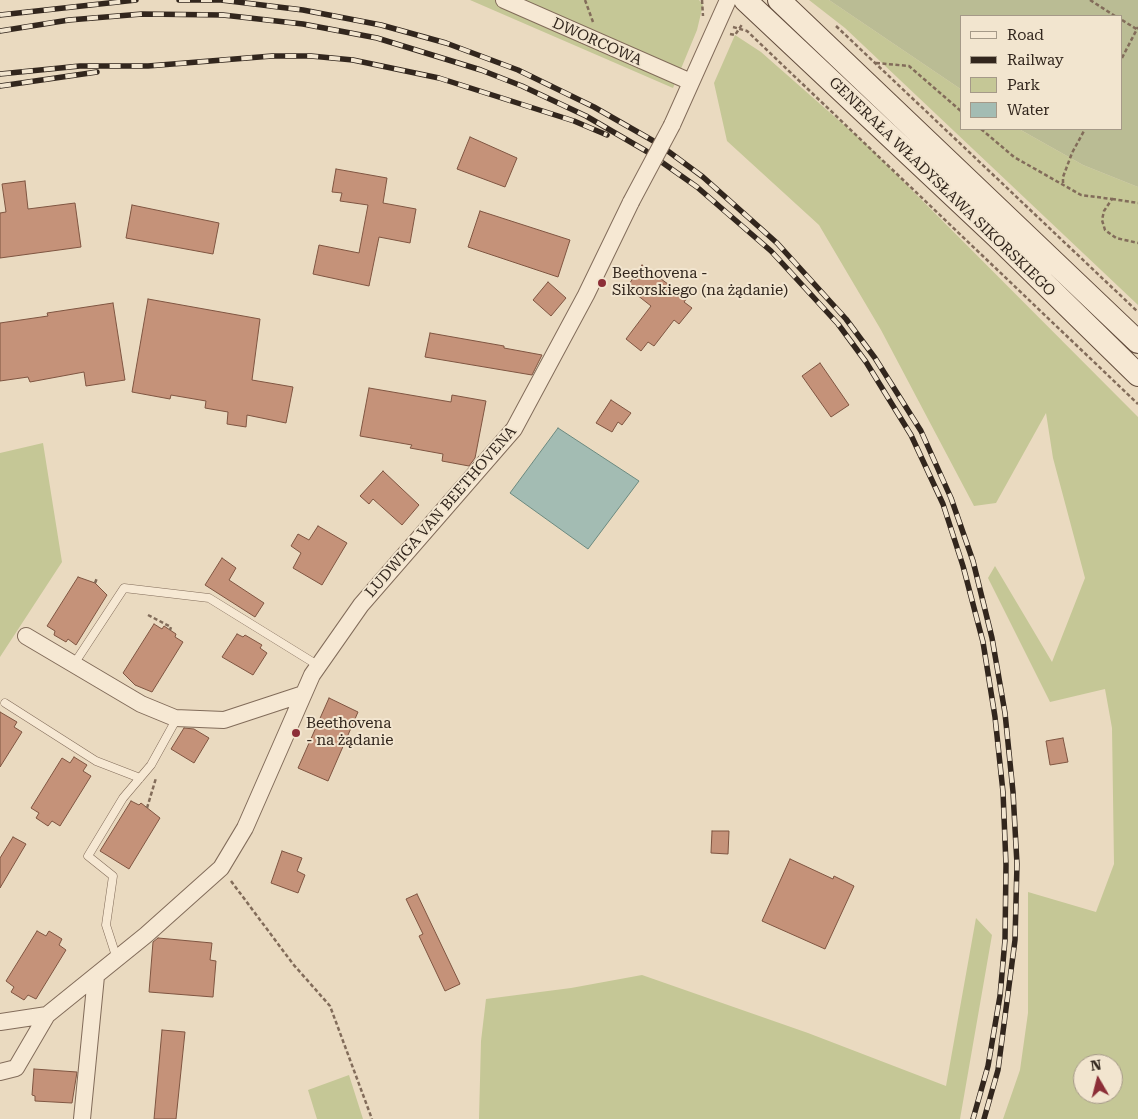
<!DOCTYPE html>
<html>
<head>
<meta charset="utf-8">
<style>
	body { margin:0 }
	#map { position:relative; width:1138px; height:1119px; overflow:hidden; background:#eadac0; font-family:"Roboto Serif",serif }
	canvas { display:block }
	.legend { position:absolute; left:960px; top:15px; width:162px; height:115px; box-sizing:border-box; background:#f2e5cf; border:1px solid #a59988; margin:0; padding:6px 9px; list-style:none; font-size:15px; color:#32261d }
	.legend li { display:flex; align-items:center; gap:10px; height:25px }
	.legend b { width:25px; border:1px solid #a59988 }
	.north { position:absolute; left:1073px; top:1054px; width:50px; height:50px; box-sizing:border-box; background:#f2e5cf; border:1px solid #a59988; border-radius:50%; rotate:352deg; font-size:14px; font-weight:700; line-height:20px; text-align:center; color:#32261d }
	.north::after { content:''; display:block; margin:auto; width:18px; height:22px; background:#8c2e37; clip-path:polygon(50% 0,100% 100%,50% 72%,0 100%) }
</style>
</head>
<body>
<div id="map">
<canvas width="1138" height="1119"></canvas>
<ul class="legend">
<li><b style="height:6px;background:#f6e8d3"></b>Road</li>
<li><b style="height:6px;background:#32261d"></b>Railway</li>
<li><b style="height:14px;background:#c5c796"></b>Park</li>
<li><b style="height:14px;background:#a3bcb3"></b>Water</li>
</ul>
<div class="north">N</div>
</div>
<script>
const g = document.querySelector('canvas').getContext('2d');
g.lineJoin = 'round';
function fillPath(path, color) { g.fillStyle = color; g.fill(path, 'evenodd'); }
const poly = rows => new Path2D(rows.map(r => 'M' + r).join(''));
function strokePath(path, color, width, dash) { g.strokeStyle = color; g.lineWidth = width; g.lineCap = dash ? 'butt' : 'round'; g.setLineDash(dash || []); g.stroke(path); }
function label(font, color, halo, rows, align = 'center') {
  g.font = font + ' "Roboto Serif",serif'; g.lineWidth = 4; g.setLineDash([]); g.textBaseline = 'middle'; g.strokeStyle = halo; g.fillStyle = color; for (const [text, x, y, turn = 0] of rows) {
    g.save(); g.translate(x, y); g.rotate((+turn || 0) * Math.PI / 180); g.textAlign = isNaN(turn) ? turn : align; if (halo) g.strokeText(text, 0, 0); g.fillText(text, 0, 0); g.restore();
  }
}
const green = poly([
	[470,0,699,0,703,5,697,30,673,88],
	[809,0,829,0,962,90,962,129,1019,129,1083,165,1138,187,1138,305,845,28],
	[735,35,761,52,869,147,1138,417,1138,1119,1003,1119,1020,1070,1028,1013,1028,892,1096,912,1114,864,1112,728,1105,689,1050,702,988,578,995,566,1052,662,1085,578,1053,458,1046,413,996,503,974,506,881,330,819,225,727,141,714,83],
	[1083,1064,1113,1064,1113,1094,1083,1094],
	[43,443,62,562,0,657,0,453],
	[976,918,992,935,960,1119,479,1119,481,1041,486,999,571,988,642,975,808,1033,946,1086],
	[349,1075,363,1119,317,1119,308,1090]
]);
const cemetery = poly([
	[829,0,1138,0,1138,187,1083,165,1019,129,1122,129,1122,16,962,16,962,90]
]);
const water = poly([
	[558,428,639,481,588,549,510,493,558,428]
]);
const building = poly([
	[470,137,517,158,505,187,457,169,470,137],
	[336,169,387,178,383,203,416,209,410,243,379,237,369,286,313,274,319,245,359,253,368,205,340,201,342,193,332,192,336,169],
	[25,181,28,209,75,203,81,247,0,258,0,213,6,212,2,184,25,181],
	[132,205,219,223,213,254,126,238,132,205],
	[480,211,570,240,558,277,468,247,480,211],
	[642,265,687,298,684,302,692,308,679,324,674,320,654,346,648,342,641,351,626,339,651,306,627,287,642,265],
	[548,282,566,298,551,316,533,300,548,282],
	[148,299,260,319,252,380,293,387,286,423,247,415,246,427,227,424,228,412,205,408,206,401,171,395,170,399,132,392,148,299],
	[113,303,125,380,86,386,84,372,30,382,28,377,0,381,0,323,48,316,47,313,113,303],
	[430,333,504,346,504,348,542,355,532,375,425,357,430,333],
	[820,363,849,405,831,417,802,376,820,363],
	[369,388,451,402,452,395,486,401,475,458,469,466,442,461,443,454,410,448,412,445,360,436,369,388],
	[611,400,631,413,622,425,618,422,612,432,596,423,611,400],
	[383,471,419,505,402,525,373,499,369,504,360,496,383,471],
	[318,526,347,543,322,585,293,568,301,553,291,546,298,534,309,540,318,526],
	[222,558,236,568,229,580,264,603,255,617,205,585,222,558],
	[78,577,95,583,107,595,76,645,68,639,66,642,54,635,55,631,47,626,78,577],
	[154,624,162,629,164,626,176,634,175,637,183,642,152,692,135,685,123,673,154,624],
	[237,634,243,637,245,635,262,645,260,648,267,653,253,675,222,657,237,634],
	[329,698,358,712,328,781,298,768,329,698],
	[0,712,17,722,14,727,22,732,0,767,0,712],
	[184,728,194,729,209,738,194,763,171,749,184,728],
	[1063,738,1068,762,1050,765,1046,741,1063,738],
	[74,757,87,765,83,771,91,776,60,826,52,821,48,826,36,818,39,813,31,808,62,758,70,763,74,757],
	[131,801,139,805,141,803,160,818,129,869,100,851,131,801],
	[712,831,729,831,728,854,711,853,712,831],
	[13,837,26,844,0,888,0,858,13,837],
	[282,851,302,858,297,871,305,875,298,893,271,883,282,851],
	[790,859,833,879,834,876,854,886,825,949,762,921,790,859],
	[417,894,460,984,445,991,419,936,423,934,406,899,417,894],
	[37,931,46,936,49,931,62,939,59,945,66,950,36,999,28,995,24,1000,11,992,14,987,6,981,37,931],
	[158,938,212,943,210,960,216,961,213,997,149,992,153,942,158,938],
	[162,1030,185,1032,176,1119,154,1119,162,1030],
	[34,1069,77,1072,72,1103,35,1101,35,1096,32,1095,34,1069]
]);
const path = poly([
	[585,0,593,22],
	[702,0,703,16],
	[1090,0,1115,16],
	[1122,20,1138,30],
	[836,26,1138,312],
	[733,27,747,31,1138,404],
	[730,34,735,35,743,23],
	[1122,58,1138,27],
	[876,63,909,66,962,112],
	[981,129,1014,157,1081,195,1112,199,1104,211,1102,220,1105,230,1116,238,1138,243],
	[1063,183,1063,177,1072,153,1085,129],
	[1112,199,1138,203],
	[95,583,97,578],
	[148,615,171,627,170,630],
	[147,808,156,778],
	[231,881,293,964,330,1006,372,1119]
]);
const lane = poly([
	[74,664,124,588,209,598,319,666],
	[5,703,96,761,140,778],
	[117,959,106,925,113,876,88,856,123,798,151,765,177,718]
]);
const street = poly([
	[504,0,691,82],
	[672,125,728,0],
	[26,636,141,704,175,718,224,720,303,694],
	[0,1022,47,1015],
	[0,1072,16,1068,47,1015,146,935,221,868,245,828,312,675,361,605,514,429,586,295,631,202],
	[82,1119,96,976]
]);
const secondary = poly([
	[745,0,996,236,1138,375],
	[779,0,1138,342]
]);
const rail = poly([
	[179,0,221,0,303,10,381,25,446,43,518,70,594,107,657,143,703,177,777,243,846,319,875,358,921,431,951,498,973,561,992,638,1005,713,1013,792,1017,864,1015,940,998,1070,984,1119],
	[0,15,136,0],
	[0,31,69,20,142,14,223,15,303,24,377,38,481,70,522,86,586,116,646,151,697,187,771,251,838,324,866,362,911,435,943,504,963,566,983,642,995,717,1003,792,1006,865,1005,940,1000,996,988,1066,973,1119],
	[0,74,80,66,148,66,272,56,311,56,353,60,439,78,574,121,607,135],
	[0,86,97,72]
]);
const streetBridge = poly([
	[631,202,672,125]
]);
const markers = [
	[602,283,5,"#8c2e37"],
	[296,733,5,"#8c2e37"]
];
const streetNames = [
	["DWORCOWA",597,42,24],
	["GENERAŁA WŁADYSŁAWA SIKORSKIEGO",942,187,44],
	["LUDWIGA VAN BEETHOVENA",441,512,-49]
];
const poiNames = [
	["Beethovena -",612,274],
	["Sikorskiego (na żądanie)",612,291],
	["Beethovena",306,724],
	["- na żądanie",306,741]
];
fillPath(green, '#c5c796');
fillPath(cemetery, '#babc94');
fillPath(water, '#a3bcb3');
strokePath(water, '#6b897f', 1);
fillPath(building, '#c59279');
strokePath(building, '#7f5541', 1);
strokePath(lane, '#826c5a', 9);
strokePath(street, '#826c5a', 18);
strokePath(secondary, '#634d3d', 24);
strokePath(path, '#826c5a', 2.5, [4, 2.5]);
strokePath(lane, '#f6e8d3', 8);
strokePath(street, '#f6e8d3', 16);
strokePath(secondary, '#f6e8d3', 22);
strokePath(rail, '#32261d', 5.5);
strokePath(rail, '#f2e5cf', 4, [11]);
strokePath(streetBridge, '#826c5a', 18, []);
strokePath(streetBridge, '#f6e8d3', 16);
for (const [x, y, r, color] of markers) { const dot = new Path2D(); dot.arc(x, y, r, 0, 2 * Math.PI); g.fillStyle = color; g.fill(dot); strokePath(dot, '#f2e5cf', 2); }
label('15px', '#32261d', '#f2e5cf', streetNames);
label('15px', '#32261d', '#f2e5cf', poiNames, 'left');
</script>
</body>
</html>
